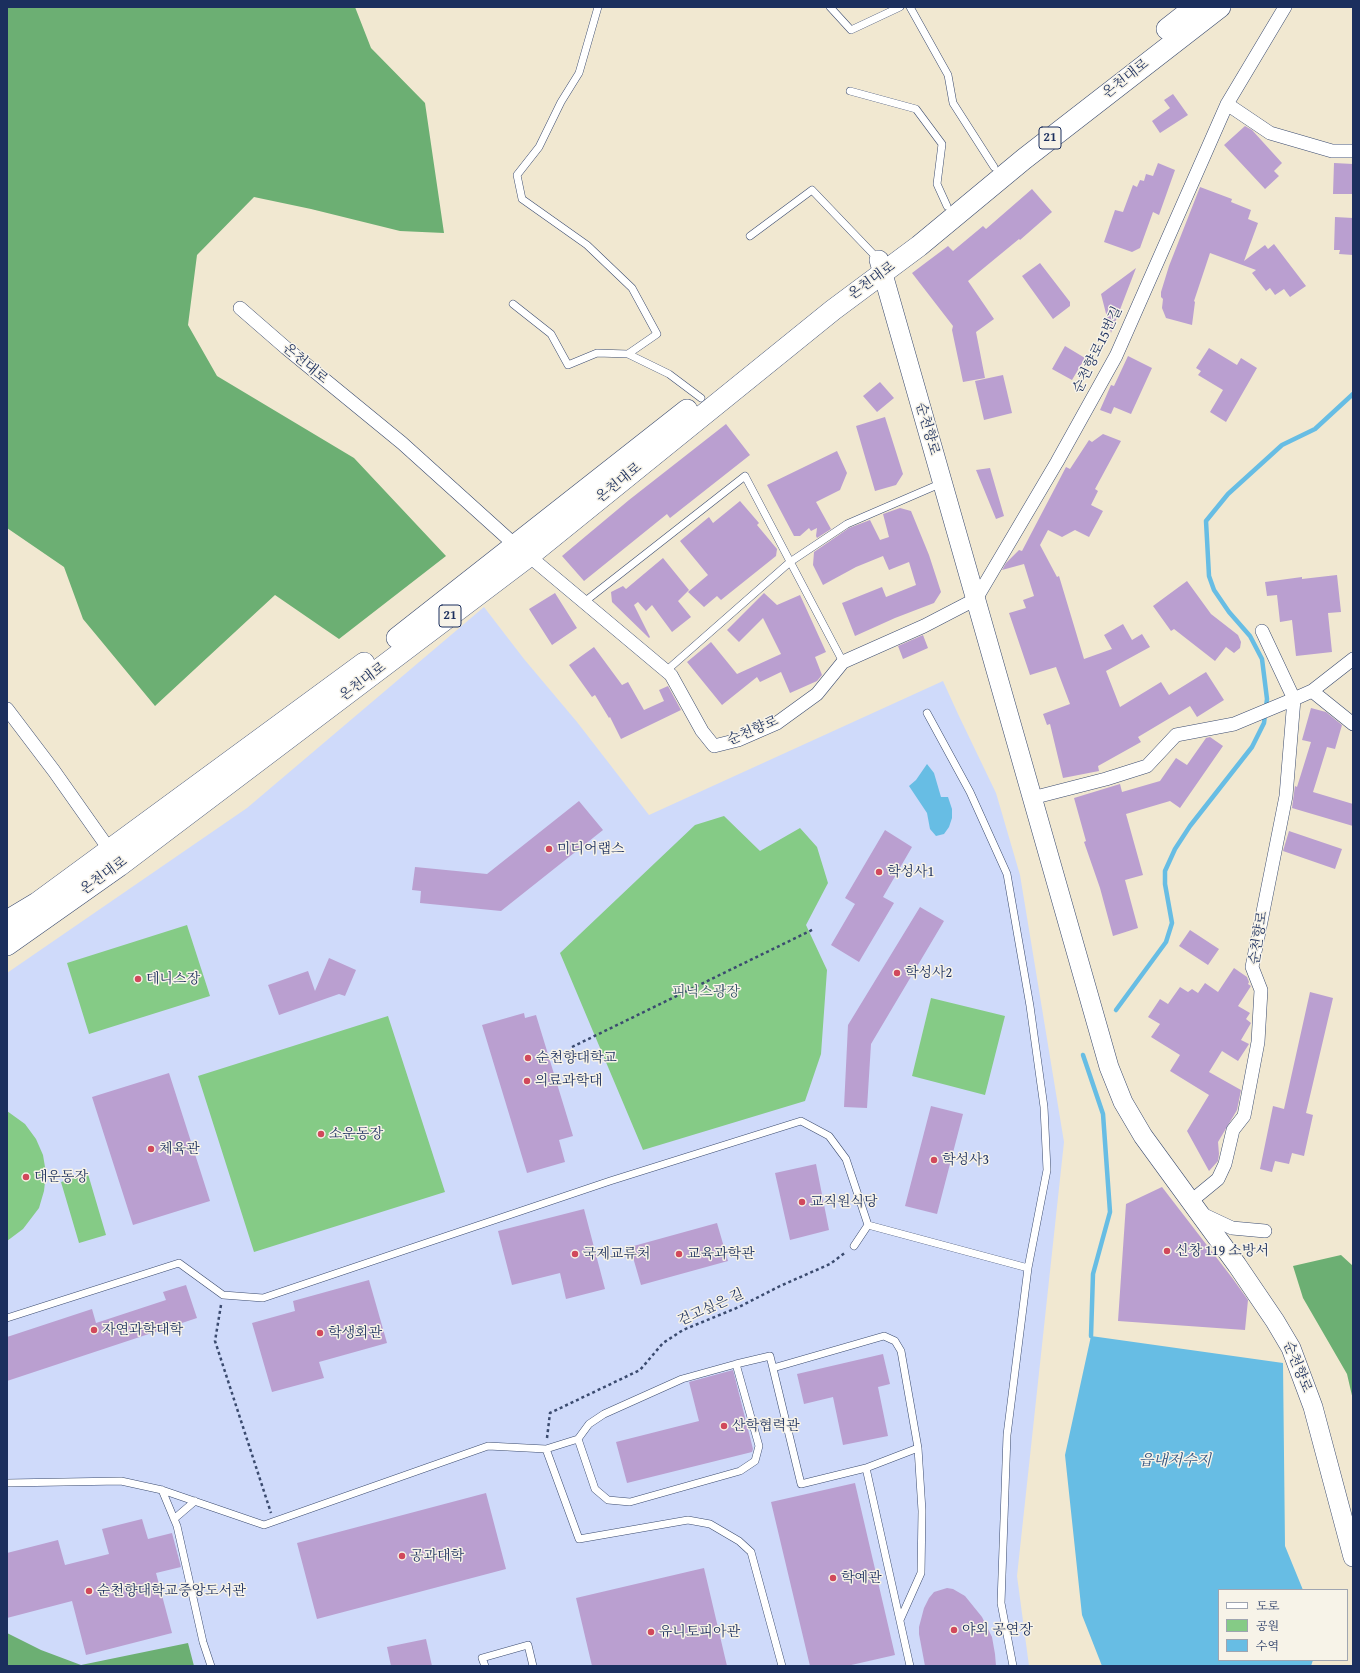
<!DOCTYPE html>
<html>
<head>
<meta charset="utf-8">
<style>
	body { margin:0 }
	#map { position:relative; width:1360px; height:1673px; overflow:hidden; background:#f1e8d1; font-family:"Gentium Book Plus","Noto Serif KR",serif }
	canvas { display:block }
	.frame { position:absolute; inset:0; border:8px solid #1b2f5e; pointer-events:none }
	.legend { position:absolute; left:1218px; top:1589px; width:130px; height:72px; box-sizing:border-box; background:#f7f3e8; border:1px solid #9fa5b1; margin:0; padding:5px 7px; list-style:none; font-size:12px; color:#1b2f5e }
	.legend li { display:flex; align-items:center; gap:8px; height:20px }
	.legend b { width:20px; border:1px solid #9fa5b1 }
</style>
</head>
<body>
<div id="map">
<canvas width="1360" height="1673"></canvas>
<div class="frame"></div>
<ul class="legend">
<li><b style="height:5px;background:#fff"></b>도로</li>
<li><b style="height:11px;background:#85cb86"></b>공원</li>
<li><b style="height:11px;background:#67bde4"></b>수역</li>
</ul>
</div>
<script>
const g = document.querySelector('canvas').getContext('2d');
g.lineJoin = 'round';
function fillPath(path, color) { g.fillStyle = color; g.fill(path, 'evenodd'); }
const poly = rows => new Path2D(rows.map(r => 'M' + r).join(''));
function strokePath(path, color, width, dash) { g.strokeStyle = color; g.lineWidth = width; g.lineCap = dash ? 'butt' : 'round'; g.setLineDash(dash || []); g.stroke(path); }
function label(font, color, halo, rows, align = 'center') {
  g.font = font + ' "Gentium Book Plus","Noto Serif KR",serif'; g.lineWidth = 3; g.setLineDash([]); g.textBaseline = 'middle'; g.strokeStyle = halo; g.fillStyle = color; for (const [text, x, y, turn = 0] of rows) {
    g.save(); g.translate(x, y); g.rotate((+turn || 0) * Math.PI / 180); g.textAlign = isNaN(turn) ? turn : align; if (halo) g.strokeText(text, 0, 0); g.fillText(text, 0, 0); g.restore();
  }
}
const built = poly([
	[484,607,524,659,577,722,649,815,943,681,958,714,996,793,1020,875,1064,1142,1017,1576,1029,1666,7,1666,7,973,247,808]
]);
const green = poly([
	[724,816,760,851,800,828,817,847,828,883,806,925,827,970,821,1054,805,1101,643,1150,560,953,695,825],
	[187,925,210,996,89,1034,67,963],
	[931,998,1005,1016,985,1095,912,1076],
	[388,1016,445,1192,254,1252,198,1076],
	[7,1111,25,1124,36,1139,43,1155,46,1173,44,1191,39,1208,23,1229,7,1241],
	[88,1174,106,1235,79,1243,61,1182]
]);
const forest = poly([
	[7,7,355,7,371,48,425,103,444,233,400,231,311,209,254,197,197,255,188,325,217,376,354,458,446,556,339,639,275,595,155,706,83,619,64,567,7,528],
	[1341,1255,1353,1266,1353,1400,1347,1374,1303,1298,1293,1266],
	[7,1633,41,1650,81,1665,188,1643,194,1666,7,1666]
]);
const water = poly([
	[927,764,934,773,941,797,948,797,952,809,952,818,949,827,944,834,936,836,930,829,927,813,909,786,916,780],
	[1091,1336,1283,1363,1285,1546,1303,1590,1219,1590,1219,1660,1313,1660,1311,1666,1102,1666,1082,1615,1065,1455]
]);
const stream = poly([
	[1116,1010,1166,942,1172,923,1165,884,1165,871,1175,849,1190,826,1252,747,1264,723,1267,699,1262,659,1250,636,1229,612,1214,590,1209,576,1206,521,1228,494,1282,445,1315,429,1353,394],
	[1083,1055,1103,1114,1110,1212,1093,1274,1091,1336]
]);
const building = poly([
	[1173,94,1188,115,1160,133,1152,121,1170,108,1164,100],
	[1245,126,1252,130,1282,163,1274,171,1279,176,1265,189,1224,145],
	[1158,163,1175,170,1159,215,1153,212,1140,248,1132,252,1104,242,1115,210,1123,212,1133,185,1137,187,1140,180,1144,181,1146,174,1153,176],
	[1334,163,1353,164,1353,194,1333,194],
	[1200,187,1232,199,1231,202,1251,210,1248,219,1258,223,1244,261,1265,245,1268,249,1274,244,1306,286,1290,297,1284,289,1275,295,1270,288,1266,291,1252,273,1256,270,1210,253,1194,301,1195,302,1192,325,1166,318,1162,308,1163,299,1161,297,1161,292,1169,266],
	[1032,189,1052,212,1020,240,1019,239,968,281,994,319,976,332,985,378,963,382,952,330,953,326,912,273,948,246,953,251,983,226,986,229],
	[1335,217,1353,218,1353,255,1339,254,1340,250,1334,250],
	[1040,263,1070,302,1070,306,1053,319,1022,276],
	[1136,268,1111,333,1101,294],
	[1065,346,1085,358,1072,380,1052,369],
	[1209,348,1237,365,1241,358,1257,368,1226,422,1210,412,1223,390,1198,375,1201,371,1196,368],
	[1128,356,1152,368,1131,414,1114,407,1111,414,1100,410,1111,385,1114,386],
	[1003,375,1012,413,984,420,975,381],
	[880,382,894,398,877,412,863,396],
	[885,417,903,474,896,485,875,491,856,426],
	[726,424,750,455,670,518,667,514,584,581,562,556,629,500],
	[1103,434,1121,441,1095,489,1098,491,1091,505,1103,511,1089,537,1075,530,1062,537,1048,530,1040,545,1057,577,1059,576,1084,659,1112,649,1104,635,1123,624,1132,640,1142,634,1150,647,1106,671,1120,707,1161,682,1169,695,1206,672,1224,700,1197,717,1190,706,1138,737,1141,742,1098,766,1099,771,1063,778,1050,724,1047,725,1043,714,1070,704,1056,667,1030,675,1009,613,1026,608,1023,600,1034,596,1024,564,1002,570,1006,563,1019,550,1022,551,1066,467,1070,469,1089,440,1092,442],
	[837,451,847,473,840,490,816,502,831,529,817,538,816,536,817,528,811,531,809,528,800,536,794,536,767,485],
	[990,468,1004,516,996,519,976,470],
	[740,501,759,523,757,525,777,549,776,556,721,600,717,596,704,607,688,592,708,575,680,541,709,517,713,523],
	[900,508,911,511,929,555,941,592,934,603,895,618,855,636,842,603,882,587,886,597,916,585,909,562,889,570,883,556,856,567,823,585,813,565,814,552,849,528,870,520,880,540,889,537,883,514],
	[663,558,689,590,678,601,691,617,672,632,652,605,646,611,638,602,634,605,650,637,649,638,612,602,611,592,623,586,626,589],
	[1337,575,1341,612,1328,613,1332,652,1296,656,1292,620,1280,622,1277,595,1267,596,1265,582,1302,577,1302,579],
	[1187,581,1211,614,1238,635,1241,642,1240,648,1234,653,1226,647,1215,661,1174,629,1171,631,1153,606],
	[555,593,577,628,552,645,529,609],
	[764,593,777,605,800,595,826,652,815,657,822,675,817,681,790,693,781,672,760,682,757,677,722,705,687,662,711,642,737,674,781,654,763,618,739,642,727,630],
	[923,635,928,648,903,659,898,646],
	[594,647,622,685,628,682,644,710,664,701,659,690,668,686,681,710,621,739,610,717,609,718,595,695,592,697,569,665],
	[1311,708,1326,712,1342,725,1335,749,1327,747,1313,792,1353,804,1353,826,1292,808,1295,786,1297,787,1311,742,1302,740],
	[1210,737,1223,746,1180,808,1170,801,1126,814,1143,875,1125,880,1138,928,1113,936,1100,888,1084,842,1086,841,1074,798,1120,784,1122,792,1160,781,1176,758,1187,765,1206,738],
	[579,801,603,830,501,911,420,903,421,891,412,890,415,867,487,874],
	[885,830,912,847,883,897,894,903,859,962,831,945,855,904,845,898],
	[1289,831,1342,849,1335,869,1283,851],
	[920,907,944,921,871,1044,867,1108,844,1107,848,1025],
	[1190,930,1219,949,1208,965,1179,946],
	[329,958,356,970,345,996,339,994,279,1015,268,985,308,971,315,991],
	[1234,968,1247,977,1249,982,1248,984,1251,986,1238,1006,1250,1013,1246,1019,1251,1023,1241,1040,1249,1044,1238,1061,1222,1051,1209,1072,1241,1090,1237,1110,1218,1142,1219,1154,1218,1161,1209,1171,1187,1131,1209,1095,1170,1071,1180,1055,1151,1037,1160,1024,1148,1017,1160,999,1168,1004,1180,987,1188,992,1192,989,1198,993,1205,983,1218,992],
	[1310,992,1333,998,1306,1113,1313,1115,1304,1156,1292,1153,1289,1164,1275,1161,1272,1172,1260,1169,1273,1106,1284,1109],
	[524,1013,525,1018,536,1015,573,1136,559,1140,565,1162,527,1173,482,1025],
	[169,1073,210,1201,133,1225,92,1097],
	[931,1106,963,1114,937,1214,905,1206],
	[816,1164,829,1230,790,1240,775,1173],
	[1162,1187,1233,1279,1248,1300,1245,1330,1118,1321,1126,1204],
	[584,1209,605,1289,566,1299,560,1273,512,1285,498,1231],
	[717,1223,728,1261,641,1285,630,1247],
	[369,1280,387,1343,319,1362,324,1378,272,1392,252,1323,295,1311,293,1301],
	[186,1285,197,1318,7,1381,7,1337,92,1309,96,1323,166,1300,163,1292],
	[883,1354,890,1384,878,1387,888,1436,843,1445,833,1397,804,1404,797,1374],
	[733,1370,753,1449,752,1452,627,1483,616,1442,699,1421,689,1382],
	[855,1483,895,1655,847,1666,810,1666,771,1502],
	[486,1493,506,1569,317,1619,297,1543],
	[142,1519,148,1539,172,1533,181,1567,156,1573,172,1633,86,1655,72,1601,7,1618,7,1553,58,1540,65,1565,109,1554,102,1529],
	[704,1568,727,1666,592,1666,576,1598],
	[947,1588,953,1589,965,1596,982,1617,992,1637,995,1654,996,1666,925,1666,919,1634,919,1627,924,1608,929,1598,934,1592],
	[426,1639,432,1666,391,1666,387,1647]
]);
const path = poly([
	[572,1047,814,929],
	[221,1305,215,1341,271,1513],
	[547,1438,550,1413,640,1370,663,1343,683,1330,739,1307,780,1286,830,1264,846,1252]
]);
const service = poly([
	[598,7,579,73,561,102,539,147,517,175,522,199,587,245,632,288,657,334,628,354],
	[830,7,851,30,900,7],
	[910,7,948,75,953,103,994,167],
	[850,91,916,109,942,144,937,184,947,206],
	[750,236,812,190,878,259],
	[513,304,551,334,568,365,597,353,628,354,669,374,701,398],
	[583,603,745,476,843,662],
	[666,671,790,562,847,524,942,483],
	[927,713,970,792,1007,874,1030,1006,1044,1107,1047,1170,1028,1268,1007,1435,1001,1603,1013,1666],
	[868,1225,1028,1268],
	[7,1318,179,1263,223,1295,263,1298,610,1181,801,1121,829,1136,846,1159,868,1225,854,1246],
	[773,1368,884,1336,895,1341,901,1351,918,1448],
	[578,1439,589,1424,604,1414,682,1379,736,1364],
	[546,1449,578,1439,595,1489,608,1500,630,1502,740,1471,755,1461,759,1446,736,1364,770,1356,801,1484,866,1468],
	[7,1483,121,1481,162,1490,264,1525,488,1446,546,1449,579,1539,688,1520,710,1524,739,1541,751,1552,782,1666],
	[162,1490,177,1526,203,1642,211,1666],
	[174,1519,195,1501],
	[900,1620,921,1573,922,1511,918,1448,866,1468,910,1666],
	[485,1666,482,1658,528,1645,533,1666]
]);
const minor = poly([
	[1227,104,1270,133,1332,151,1353,151],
	[240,308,286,348,402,443,515,545],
	[529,556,671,675,702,731,714,746,738,740,777,723,817,694,843,662,924,626,976,599,1057,462,1116,356,1227,104,1285,7],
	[1312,691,1353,724],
	[7,709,54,771,109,849],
	[1032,798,1106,779,1147,766,1176,735,1234,724,1294,699,1312,691,1353,659],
	[1190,1202,1218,1179,1225,1164,1233,1130,1244,1116,1258,1042,1261,990,1252,967,1286,796,1294,699,1262,631],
	[1200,1213,1232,1228,1265,1231]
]);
const secondary = poly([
	[879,260,1109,1067,1123,1102,1143,1136,1237,1265,1275,1321,1291,1348,1313,1407,1353,1557]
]);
const primary = poly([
	[1167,29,1195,7],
	[397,638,687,410],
	[7,921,37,903,364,663],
	[7,945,119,866,529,556,833,310,919,246,1024,159,1220,7]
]);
const markers = [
	[549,849,4,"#d1495b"],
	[879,872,4,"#d1495b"],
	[897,973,4,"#d1495b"],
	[138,979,4,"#d1495b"],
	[528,1058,4,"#d1495b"],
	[527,1081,4,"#d1495b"],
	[321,1134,4,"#d1495b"],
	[151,1149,4,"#d1495b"],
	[934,1160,4,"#d1495b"],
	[26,1177,4,"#d1495b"],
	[802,1202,4,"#d1495b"],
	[1167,1251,4,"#d1495b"],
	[575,1254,4,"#d1495b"],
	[679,1254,4,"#d1495b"],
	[94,1330,4,"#d1495b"],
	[320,1333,4,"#d1495b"],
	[724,1426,4,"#d1495b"],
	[402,1556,4,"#d1495b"],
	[833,1578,4,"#d1495b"],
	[89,1591,4,"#d1495b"],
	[954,1630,4,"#d1495b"],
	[651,1632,4,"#d1495b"]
];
const shields = [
	[1050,138,22],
	[450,616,22]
];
const shieldNames = [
	["21",1050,138],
	["21",450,616]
];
const streetNames = [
	["온천대로",1126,79,-38],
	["온천대로",872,281,-36],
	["순천향로15번길",1098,350,-64],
	["온천대로",305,364,40],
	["순천향로",927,429,74],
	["온천대로",619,483,-39],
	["온천대로",363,682,-37],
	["순천향로",753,731,-23],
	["온천대로",104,876,-36],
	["순천향로",1259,938,-81],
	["걷고싶은 길",711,1308,-24],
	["순천향로",1297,1367,68]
];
const poiNames = [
	["미디어랩스",557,849],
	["학성사1",887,872],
	["학성사2",905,973],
	["테니스장",146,979],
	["순천향대학교",536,1058],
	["의료과학대",535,1081],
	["소운동장",329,1134],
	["체육관",159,1149],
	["학성사3",942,1160],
	["대운동장",34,1177],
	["교직원식당",810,1202],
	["신창 119 소방서",1175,1251],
	["국제교류처",583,1254],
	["교육과학관",687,1254],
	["자연과학대학",102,1330],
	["학생회관",328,1333],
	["산학협력관",732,1426],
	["공과대학",410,1556],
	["학예관",841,1578],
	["순천향대학교중앙도서관",97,1591],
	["야외 공연장",962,1630],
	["유니토피아관",659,1632]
];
const parkNames = [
	["피닉스광장",706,992]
];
const waterNames = [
	["읍내저수지",1175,1461]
];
fillPath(built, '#cfdafa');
fillPath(green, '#85cb86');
fillPath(forest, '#6caf73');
fillPath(water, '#67bde4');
strokePath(stream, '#67bde4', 4.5);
fillPath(building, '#ba9fd0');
strokePath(service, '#3b4b6f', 8);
strokePath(minor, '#3b4b6f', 14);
strokePath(secondary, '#3b4b6f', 20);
strokePath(primary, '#3b4b6f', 22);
strokePath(path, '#3b4b6f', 2.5, [3, 3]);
strokePath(service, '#fff', 7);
strokePath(minor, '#fff', 13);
strokePath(secondary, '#fff', 19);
strokePath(primary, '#fff', 21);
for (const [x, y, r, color] of markers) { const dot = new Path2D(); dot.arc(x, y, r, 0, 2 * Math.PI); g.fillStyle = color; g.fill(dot); strokePath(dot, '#f7f3e8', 1.5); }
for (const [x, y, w] of shields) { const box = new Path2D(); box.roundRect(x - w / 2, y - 11, w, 22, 3); g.fillStyle = '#f7f3e8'; g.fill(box); strokePath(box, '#1b2f5e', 1); }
label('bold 13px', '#1b2f5e', null, shieldNames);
label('14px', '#1b2f5e', '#f7f3e8', streetNames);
label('14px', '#1b2f5e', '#f7f3e8', poiNames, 'left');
label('14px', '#365668', '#f7f3e8', parkNames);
label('italic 15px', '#2e5280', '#f7f3e8', waterNames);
</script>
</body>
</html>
